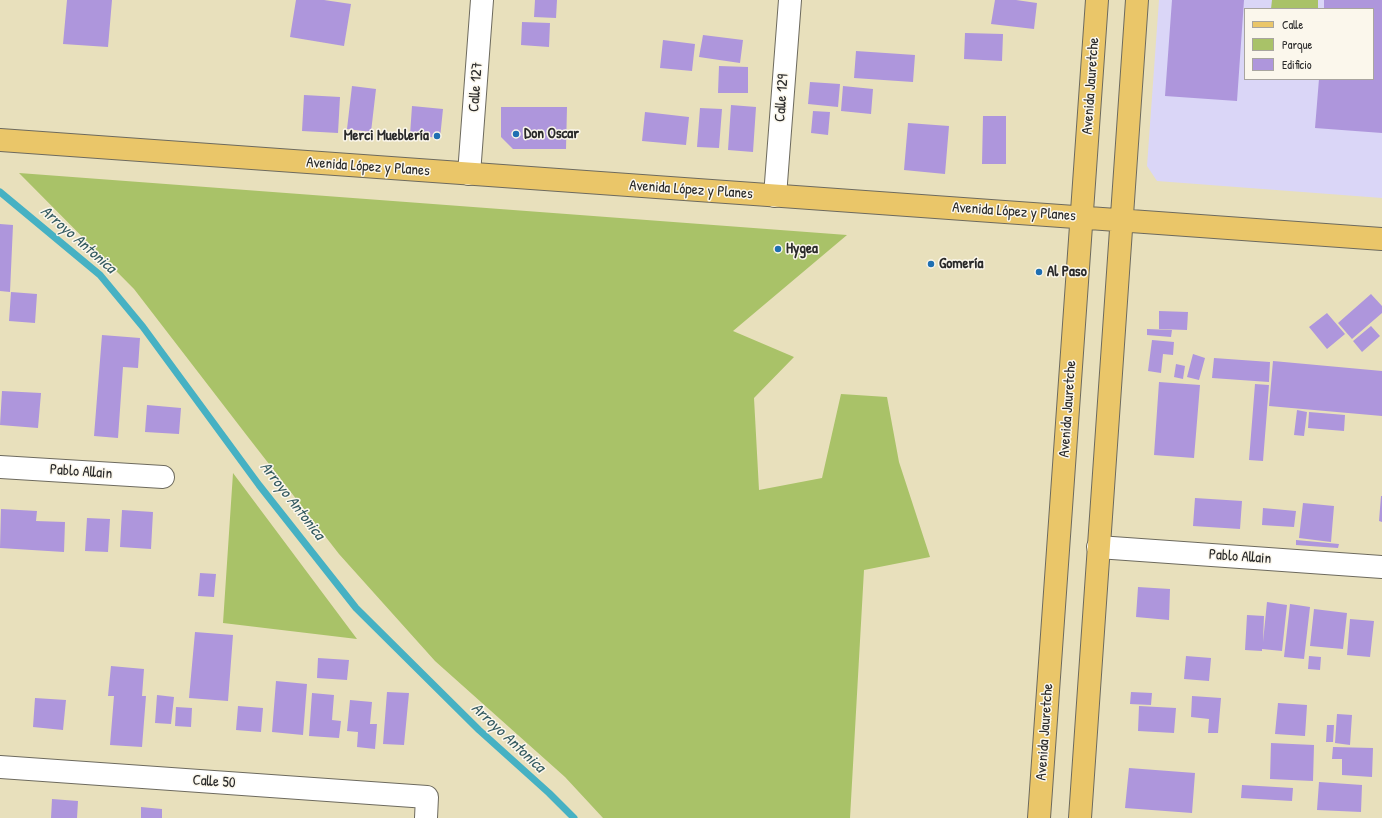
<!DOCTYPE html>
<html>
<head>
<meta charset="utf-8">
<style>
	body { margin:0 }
	#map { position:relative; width:1382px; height:818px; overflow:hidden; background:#e8e0bc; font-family:"Patrick Hand",sans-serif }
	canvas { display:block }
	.legend { position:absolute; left:1244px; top:8px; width:130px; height:72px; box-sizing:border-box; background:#fbf7ec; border:1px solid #a8a59f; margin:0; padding:5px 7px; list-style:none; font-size:12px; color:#2b2b2b }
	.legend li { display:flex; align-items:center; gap:8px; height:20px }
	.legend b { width:20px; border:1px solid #a8a59f }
</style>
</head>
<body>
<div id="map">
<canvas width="1382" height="818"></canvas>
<ul class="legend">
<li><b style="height:5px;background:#eac669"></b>Calle</li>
<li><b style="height:11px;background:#a9c268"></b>Parque</li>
<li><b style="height:11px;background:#ae96dc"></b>Edificio</li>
</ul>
</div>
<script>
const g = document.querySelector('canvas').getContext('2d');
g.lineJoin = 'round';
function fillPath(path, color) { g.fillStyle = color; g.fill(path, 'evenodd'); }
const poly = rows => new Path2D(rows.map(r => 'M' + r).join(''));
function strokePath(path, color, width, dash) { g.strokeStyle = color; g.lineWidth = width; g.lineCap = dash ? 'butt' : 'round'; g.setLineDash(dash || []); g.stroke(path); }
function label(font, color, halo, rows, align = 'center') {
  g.font = font + ' "Patrick Hand",sans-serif'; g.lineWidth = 3; g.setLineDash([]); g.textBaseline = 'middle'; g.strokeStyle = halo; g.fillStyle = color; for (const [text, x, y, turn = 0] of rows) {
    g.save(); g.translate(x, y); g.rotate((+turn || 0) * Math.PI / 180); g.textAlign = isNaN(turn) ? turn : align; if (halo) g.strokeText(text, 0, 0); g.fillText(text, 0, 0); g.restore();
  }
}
const built = poly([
	[1159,0,1382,0,1382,198,1157,181,1147,166],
	[1245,9,1373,9,1373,79,1245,79]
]);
const green = poly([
	[1272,0,1318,0,1318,9,1271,9],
	[19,173,847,235,733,331,794,357,754,398,759,490,822,478,841,394,887,397,899,462,930,557,864,570,850,818,603,818,565,777,435,661,339,554,248,437,134,289],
	[233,473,357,639,223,623]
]);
const stream = poly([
	[0,192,100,275,143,327,259,485,356,608,479,730,549,793,574,818]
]);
const building = poly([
	[67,0,112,0,108,47,63,44],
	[296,0,324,0,351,4,344,46,290,37],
	[535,0,557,0,556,18,534,17],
	[995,0,1016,0,1037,3,1034,29,991,24],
	[1172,0,1244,0,1237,101,1165,96],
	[1324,0,1382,0,1382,133,1315,128,1319,79,1373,79,1373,9,1324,9],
	[522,22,550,23,549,47,521,45],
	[965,33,1003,34,1002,61,964,59],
	[703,35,743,40,740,63,699,57],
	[663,40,695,44,692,71,660,68],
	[856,51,915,55,913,82,854,78],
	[719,66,748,67,748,93,718,93],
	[810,82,840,84,838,107,808,104],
	[352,86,376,89,371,132,347,129],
	[843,86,873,89,871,114,841,111],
	[304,95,340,97,338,133,302,131],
	[731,105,756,107,753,152,728,150],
	[412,106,443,109,440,138,410,135],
	[501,107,567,107,566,149,513,149,501,137],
	[700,108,722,109,719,148,697,147],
	[813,111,830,112,828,135,811,133],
	[645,112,689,117,686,145,642,141],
	[983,116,1006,116,1006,164,982,164],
	[908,123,949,126,945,174,904,170],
	[0,224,13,225,10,292,0,291],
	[11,292,37,294,35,323,9,321],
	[1371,294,1382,306,1382,313,1352,339,1338,323],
	[1159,311,1188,312,1187,330,1159,329],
	[1327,313,1345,334,1327,349,1309,327],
	[1371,326,1380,336,1362,352,1353,341],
	[1147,329,1172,330,1171,337,1147,335],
	[102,335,140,338,138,368,123,367,118,438,94,436],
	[1152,340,1174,342,1173,355,1163,354,1161,373,1148,371],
	[1193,354,1205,358,1199,380,1187,377],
	[1214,358,1270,362,1269,382,1212,378],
	[1273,361,1382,371,1382,416,1269,406],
	[1176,364,1185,366,1183,379,1174,377],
	[1159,382,1200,385,1194,458,1154,455],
	[1255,384,1269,385,1263,461,1249,460],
	[2,391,41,393,38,428,0,425],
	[147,405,181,408,179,434,145,432],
	[1297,410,1307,412,1304,436,1294,435],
	[1309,412,1345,415,1344,431,1308,428],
	[1381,496,1382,496,1382,522,1379,521],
	[1195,498,1242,501,1240,529,1193,526],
	[1303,503,1334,506,1331,542,1299,538],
	[1263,508,1296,511,1294,527,1262,525],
	[1,509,37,511,36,521,65,522,64,552,0,548],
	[122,510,153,512,151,549,120,547],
	[87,518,110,519,108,552,85,551],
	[1296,540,1339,544,1338,548,1296,545],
	[200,573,216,574,214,597,198,596],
	[1138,587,1170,589,1169,620,1136,617],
	[1267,602,1287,605,1282,651,1262,649,1262,651,1245,650,1247,615,1264,616,1263,642],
	[1290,604,1310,607,1304,659,1284,657],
	[1314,609,1347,613,1343,649,1310,646],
	[1350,619,1374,621,1370,657,1347,655],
	[195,632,233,635,228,701,189,698],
	[1186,656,1211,658,1209,681,1184,679],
	[1309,656,1321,657,1320,670,1308,669],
	[318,658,349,660,347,680,317,678],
	[111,666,144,669,142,696,146,696,142,747,110,745,114,696,108,696],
	[276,681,307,684,303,735,272,732],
	[387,692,409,693,404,745,383,744],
	[1131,692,1152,693,1151,705,1130,704],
	[312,693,334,695,332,720,341,721,339,738,309,736],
	[157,695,174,697,171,724,155,723],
	[1192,696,1221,698,1218,733,1208,733,1209,719,1191,717],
	[35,698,66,700,63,730,33,727],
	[350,700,372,702,370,724,377,724,375,749,357,747,358,732,347,731],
	[1278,703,1307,705,1305,736,1275,734],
	[238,706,263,708,261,732,236,730],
	[1139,706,1176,708,1174,733,1138,731],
	[176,707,192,708,191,727,175,726],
	[1337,714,1352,715,1350,745,1335,743],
	[1327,725,1334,725,1333,742,1326,742],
	[1271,743,1314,745,1313,781,1270,779],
	[1333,747,1373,748,1372,777,1342,775,1342,759,1332,759],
	[1129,768,1195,773,1192,813,1125,808],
	[1319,782,1362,785,1361,812,1317,810],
	[1242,785,1293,788,1292,801,1241,798],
	[52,799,78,801,77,818,51,818],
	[141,807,162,809,162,818,141,818]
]);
const minor = poly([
	[469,174,482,0],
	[775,196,790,0],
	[0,467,163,477],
	[1098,547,1382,567],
	[0,767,427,797,426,818]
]);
const major = poly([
	[0,140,1382,239],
	[1039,818,1097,0],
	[1080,818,1137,0]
]);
const markers = [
	[516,134,4,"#1f6fb2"],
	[437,136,4,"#1f6fb2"],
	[778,249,4,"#1f6fb2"],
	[931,264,4,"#1f6fb2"],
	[1039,272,4,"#1f6fb2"]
];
const streetNames = [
	["Avenida Jauretche",1091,86,-86],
	["Calle 127",476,87,-86],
	["Calle 129",782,98,-86],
	["Avenida López y Planes",368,167,4],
	["Avenida López y Planes",691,190,4],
	["Avenida López y Planes",1014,212,4],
	["Avenida Jauretche",1068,409,-86],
	["Pablo Allain",81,472,4],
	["Pablo Allain",1240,557,4],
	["Avenida Jauretche",1045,732,-86],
	["Calle 50",214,782,4]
];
const poiNames = [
	["Don Oscar",524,134],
	["Merci Mueblería",429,136,"right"],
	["Hygea",786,249],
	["Gomería",939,264],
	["Al Paso",1047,272]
];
const waterNames = [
	["Arroyo Antonica",78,240,41],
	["Arroyo Antonica",292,501,52],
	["Arroyo Antonica",508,738,43]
];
fillPath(built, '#dad6f7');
fillPath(green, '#a9c268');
strokePath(stream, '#46b1c3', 7);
fillPath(building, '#ae96dc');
strokePath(minor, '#6d6a5e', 24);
strokePath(major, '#6d6a5e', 24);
strokePath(minor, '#fff', 22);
strokePath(major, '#eac669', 22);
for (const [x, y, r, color] of markers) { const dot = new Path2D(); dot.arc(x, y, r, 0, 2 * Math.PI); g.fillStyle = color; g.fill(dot); strokePath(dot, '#fbf7ec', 1.5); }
label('15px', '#2b2b2b', '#fbf7ec', streetNames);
label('bold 15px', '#2b2b2b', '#fbf7ec', poiNames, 'left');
label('italic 16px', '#345a60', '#fbf7ec', waterNames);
</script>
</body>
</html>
